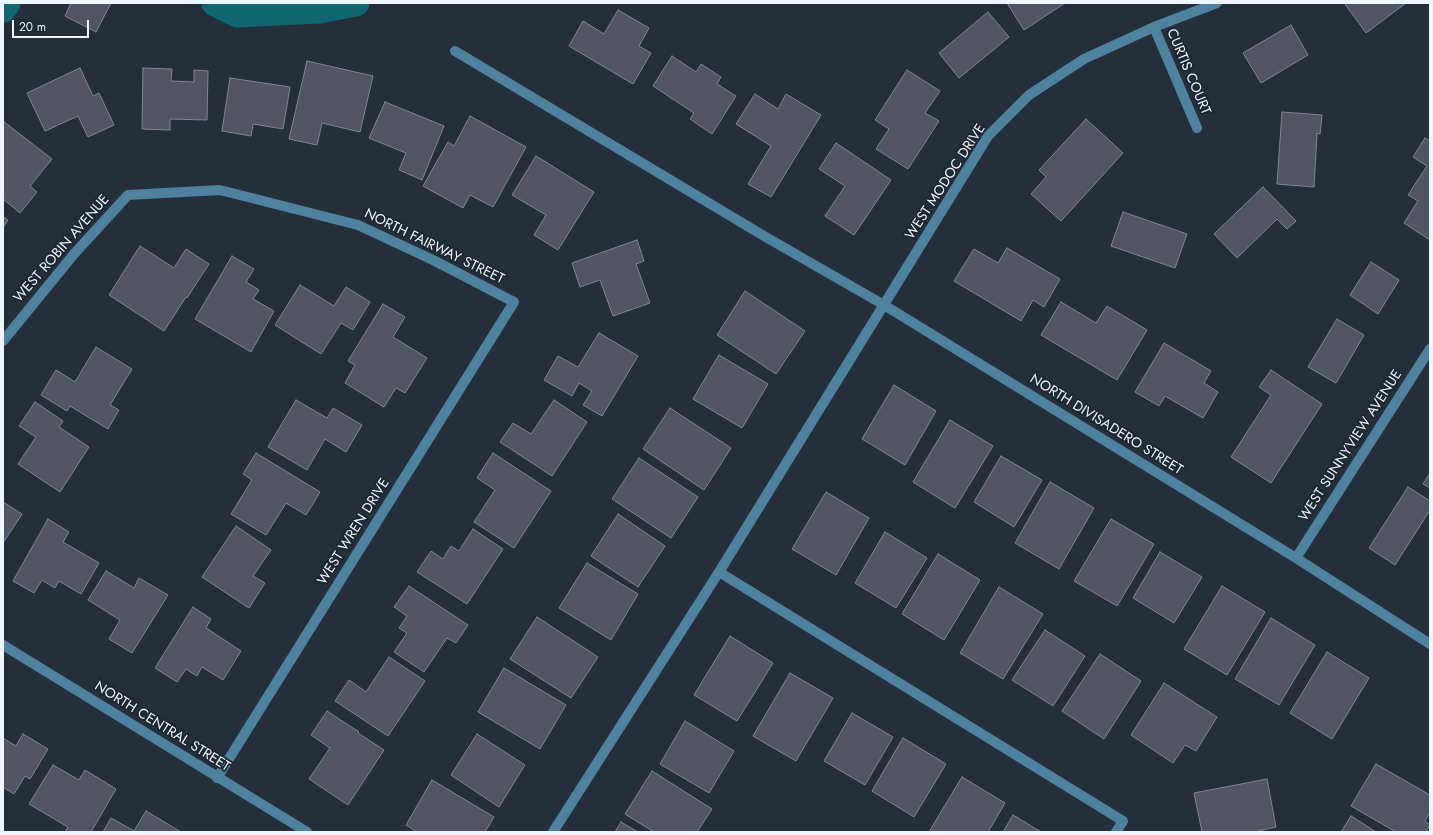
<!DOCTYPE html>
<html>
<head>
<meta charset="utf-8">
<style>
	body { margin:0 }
	#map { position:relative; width:1433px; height:835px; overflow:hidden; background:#252f3c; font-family:Jost,sans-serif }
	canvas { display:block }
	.frame { position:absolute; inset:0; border:4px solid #eff6ff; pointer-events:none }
	.scale { position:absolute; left:12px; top:20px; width:77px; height:18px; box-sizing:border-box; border:2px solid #eff6ff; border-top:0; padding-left:5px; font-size:12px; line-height:14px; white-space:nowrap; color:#eff6ff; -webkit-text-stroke:3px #1c2532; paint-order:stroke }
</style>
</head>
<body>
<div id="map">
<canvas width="1433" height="835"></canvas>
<div class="frame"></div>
<div class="scale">20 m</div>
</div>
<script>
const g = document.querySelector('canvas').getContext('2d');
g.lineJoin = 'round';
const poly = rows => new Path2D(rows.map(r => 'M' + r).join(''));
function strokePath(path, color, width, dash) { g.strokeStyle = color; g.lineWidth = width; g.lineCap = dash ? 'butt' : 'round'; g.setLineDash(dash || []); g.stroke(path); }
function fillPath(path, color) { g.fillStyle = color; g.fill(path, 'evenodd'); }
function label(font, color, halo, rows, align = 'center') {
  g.font = font + ' Jost,sans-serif'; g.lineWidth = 3.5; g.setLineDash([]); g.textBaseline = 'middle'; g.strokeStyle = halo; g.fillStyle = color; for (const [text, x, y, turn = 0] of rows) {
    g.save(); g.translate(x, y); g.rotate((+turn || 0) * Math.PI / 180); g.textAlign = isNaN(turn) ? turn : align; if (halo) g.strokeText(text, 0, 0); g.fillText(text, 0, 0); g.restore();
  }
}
const canal = poly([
	[215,3,237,14,319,10,356,3],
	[3,9,7,3]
]);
const building = poly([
	[71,3,111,3,96,32,65,16,71,3],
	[1007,3,1065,3,1024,30,1007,3],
	[1346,3,1406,3,1366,33,1345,4,1346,3],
	[618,10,649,28,639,46,651,53,633,84,569,46,583,21,604,34,618,10],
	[988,12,1009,37,959,78,939,53,988,12],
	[1291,25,1308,55,1261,83,1243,53,1291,25],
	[672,56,696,72,701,64,721,77,717,84,736,96,712,134,690,119,694,113,653,86,672,56],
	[307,61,373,76,360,132,322,123,317,145,289,139,307,61],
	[80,68,93,96,99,93,114,125,88,137,78,116,45,131,27,93,80,68],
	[143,68,172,69,171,81,194,82,194,70,208,71,207,120,170,119,170,130,142,129,143,68],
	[907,70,940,91,925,113,939,121,908,169,876,149,889,129,875,120,907,70],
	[230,78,290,87,283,129,253,124,251,136,222,131,230,78],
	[755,94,778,109,786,94,821,115,771,197,748,184,771,146,736,124,755,94],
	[385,102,444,126,422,180,399,170,406,153,369,138,385,102],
	[1282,112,1322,115,1320,134,1317,133,1314,187,1277,184,1282,112],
	[470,116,526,147,493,207,470,195,463,208,423,186,448,142,454,146,470,116],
	[1086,119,1123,153,1061,221,1031,194,1046,177,1039,170,1086,119],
	[3,121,52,159,30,186,37,192,20,213,3,199,3,121],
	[1425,138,1430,141,1430,240,1404,223,1418,201,1408,195,1427,166,1413,157,1425,138],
	[836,143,891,180,854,235,825,216,845,186,819,169,836,143],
	[536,156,594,192,558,250,534,235,546,215,512,195,536,156],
	[1263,187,1296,221,1287,229,1277,219,1237,258,1214,234,1263,187],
	[1123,212,1187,234,1175,268,1111,246,1123,212],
	[3,217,8,220,3,228,3,217],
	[637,240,644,261,636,264,650,303,613,316,600,280,580,287,572,263,637,240],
	[140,246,174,268,186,249,209,264,187,298,186,297,164,331,109,295,140,246],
	[1007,248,1060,279,1044,307,1033,300,1021,321,954,281,974,249,998,263,1007,248],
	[232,256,254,269,246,282,259,290,253,299,274,311,251,352,195,319,232,256],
	[1371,262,1399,280,1378,314,1350,295,1371,262],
	[300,285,334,306,346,287,370,302,353,330,341,323,321,354,275,325,300,285],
	[745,291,805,331,776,374,717,335,745,291],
	[1061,302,1096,323,1107,306,1147,330,1117,380,1041,335,1061,302],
	[383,304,405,317,393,337,427,358,405,393,396,388,384,407,345,383,355,365,348,361,383,304],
	[1337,319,1364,335,1336,383,1308,367,1337,319],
	[599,333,638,356,602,416,583,405,592,391,579,383,572,396,544,380,558,356,578,367,599,333],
	[1164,343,1211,371,1204,383,1218,392,1203,418,1165,396,1159,406,1135,392,1164,343],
	[96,347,132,369,110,405,119,410,108,429,70,406,67,411,41,395,56,370,75,382,96,347],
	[719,355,768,384,742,428,693,399,719,355],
	[1271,370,1322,404,1271,483,1231,457,1271,395,1259,387,1271,370],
	[894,385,936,411,905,465,862,439,894,385],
	[296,400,327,418,333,408,362,425,346,452,325,439,307,470,268,447,296,400],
	[554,400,587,422,552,476,500,442,513,423,531,434,554,400],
	[35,402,63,421,59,427,89,447,60,492,18,464,36,437,19,426,35,402],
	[670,408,731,448,704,490,643,449,670,408],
	[950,420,993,446,955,508,913,482,950,420],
	[256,453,320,492,306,515,286,503,266,535,231,514,252,480,243,474,256,453],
	[493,453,551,491,514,548,474,522,495,490,477,478,493,453],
	[1001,456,1042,480,1014,527,974,502,1001,456],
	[639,458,698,497,671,538,612,499,639,458],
	[1430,473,1430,488,1423,484,1430,473],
	[1050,482,1094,508,1059,569,1015,543,1050,482],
	[1408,487,1430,501,1430,510,1395,565,1369,548,1408,487],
	[826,492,869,518,836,575,792,549,826,492],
	[3,502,22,514,3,543,3,502],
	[618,514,665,546,638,587,591,556,618,514],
	[48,519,69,532,63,542,99,563,81,594,59,581,55,588,42,580,34,593,13,581,48,519],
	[1111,519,1154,544,1117,606,1074,581,1111,519],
	[236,526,271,550,253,576,265,583,249,608,202,577,236,526],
	[473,529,503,549,467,604,417,572,431,551,443,559,451,546,459,551,473,529],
	[885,532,927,558,896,608,855,583,885,532],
	[1160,552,1202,577,1174,623,1133,598,1160,552],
	[938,554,980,580,944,640,902,614,938,554],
	[587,563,638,594,611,640,559,608,587,563],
	[106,571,134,588,139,578,168,595,132,653,109,639,120,620,88,600,106,571],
	[409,586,468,625,456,643,447,638,424,672,394,652,407,633,399,628,407,616,394,607,409,586],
	[1222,586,1265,612,1227,675,1184,649,1222,586],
	[999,587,1043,614,1003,679,960,653,999,587],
	[193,607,211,619,206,628,241,651,223,680,202,667,197,676,186,669,177,682,155,668,193,607],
	[537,617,598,657,571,698,510,659,537,617],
	[1271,618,1315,645,1279,705,1235,679,1271,618],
	[1045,630,1085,656,1053,706,1012,680,1045,630],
	[730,636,773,663,737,721,694,695,730,636],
	[1327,652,1369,678,1332,739,1290,713,1327,652],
	[1100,654,1141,681,1104,739,1062,711,1100,654],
	[389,657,425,681,388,736,335,701,349,680,366,692,389,657],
	[504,668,566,705,540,749,478,712,504,668],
	[790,673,833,698,796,761,753,736,790,673],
	[1164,683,1217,717,1196,751,1185,745,1173,763,1131,735,1164,683],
	[327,711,359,732,358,733,384,750,348,805,309,779,330,748,311,735,327,711],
	[852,713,893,737,865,785,824,761,852,713],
	[685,721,734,751,709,793,660,764,685,721],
	[23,734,48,749,30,779,25,776,14,794,3,787,3,738,16,746,23,734],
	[477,734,525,765,499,807,451,775,477,734],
	[903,738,946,764,914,817,872,791,903,738],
	[1376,764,1430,795,1430,812,1425,821,1430,825,1426,832,1396,832,1351,806,1376,764],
	[53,765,79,780,85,770,116,789,91,832,65,832,68,827,29,804,53,765],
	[652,771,712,809,697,832,654,832,625,814,652,771],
	[962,777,1005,803,988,832,929,832,962,777],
	[1267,779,1276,827,1254,832,1202,832,1194,793,1267,779],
	[432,780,494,817,485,832,417,832,406,825,432,780],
	[146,811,181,832,103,832,111,818,134,831,146,811],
	[1013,815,1041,832,1003,832,1013,815],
	[1351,816,1376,832,1341,832,1351,816],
	[621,822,638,832,615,832,621,822]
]);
const minor = poly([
	[1154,27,1197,128],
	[455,51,764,236,884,305,1296,558,1430,644],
	[3,341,74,254,128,195,220,190,358,225,433,260,514,302,217,778],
	[1296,558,1430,349],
	[3,645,307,832],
	[553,832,719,572],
	[1116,832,1123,821,719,572,988,136,1029,95,1084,59,1154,27,1217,3]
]);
const streetNames = [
	["CURTIS COURT",1188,72,67],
	["WEST MODOC DRIVE",946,182,-57],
	["NORTH FAIRWAY STREET",434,247,26],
	["WEST ROBIN AVENUE",62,249,-49],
	["NORTH DIVISADERO STREET",1106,425,32],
	["WEST SUNNYVIEW AVENUE",1351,446,-57],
	["WEST WREN DRIVE",354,532,-58],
	["NORTH CENTRAL STREET",162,727,32]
];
strokePath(canal, '#116671', 27);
fillPath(building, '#525364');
strokePath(building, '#848598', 1);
strokePath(minor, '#4f829e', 10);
label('14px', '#eff6ff', '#1c2532', streetNames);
</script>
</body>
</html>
